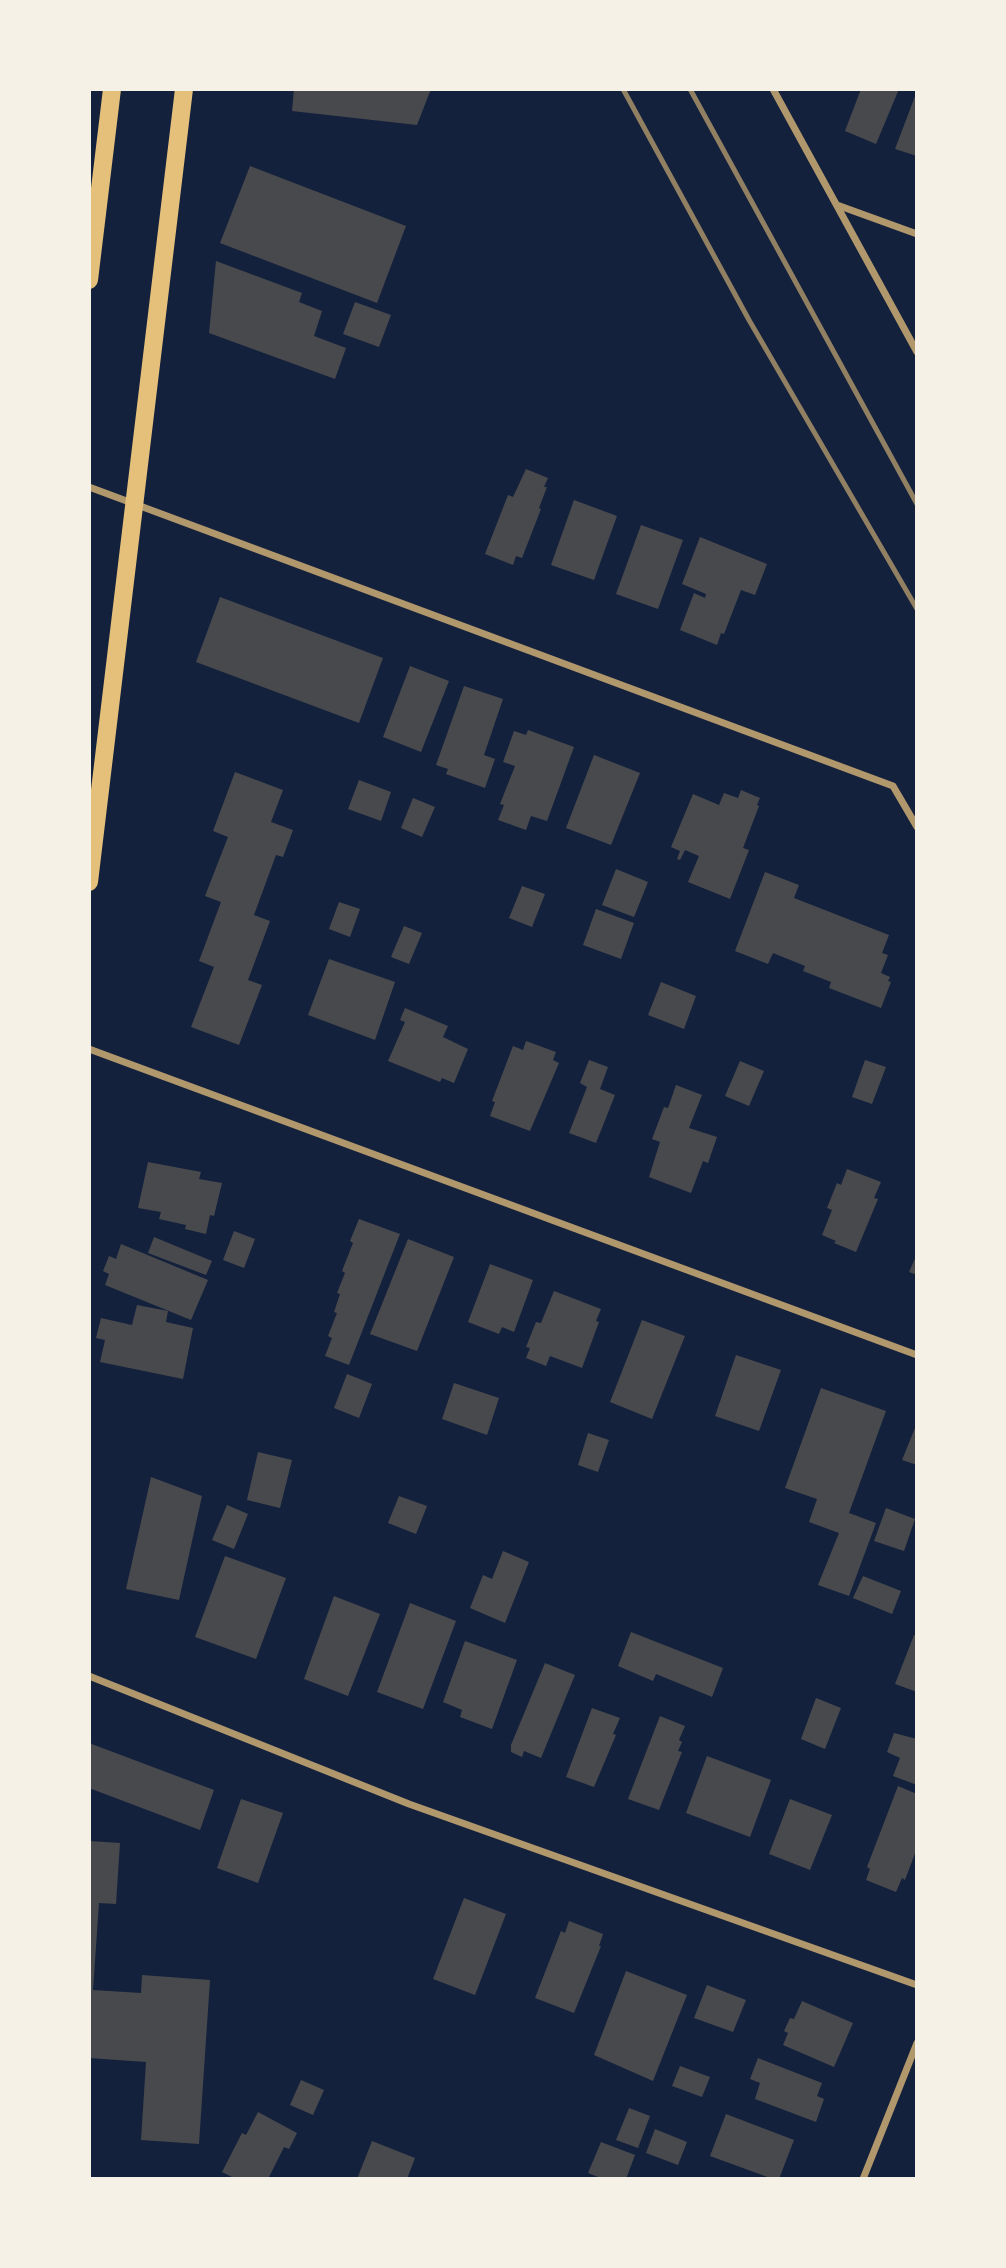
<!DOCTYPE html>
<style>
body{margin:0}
#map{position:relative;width:1006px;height:2268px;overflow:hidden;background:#14213d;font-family:"Noto Serif",serif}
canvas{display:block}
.frame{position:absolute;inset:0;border:91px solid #f6f1e7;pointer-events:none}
</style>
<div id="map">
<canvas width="1006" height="2268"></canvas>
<div class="frame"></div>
</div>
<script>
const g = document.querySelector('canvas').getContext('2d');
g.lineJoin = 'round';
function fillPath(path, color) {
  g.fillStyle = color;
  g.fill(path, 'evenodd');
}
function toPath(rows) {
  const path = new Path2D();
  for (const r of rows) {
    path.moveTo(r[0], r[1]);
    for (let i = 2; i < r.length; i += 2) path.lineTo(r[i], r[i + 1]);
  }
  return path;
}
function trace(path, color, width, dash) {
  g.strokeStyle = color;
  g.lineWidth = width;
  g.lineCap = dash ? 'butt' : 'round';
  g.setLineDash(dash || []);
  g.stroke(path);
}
fillPath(toPath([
 [294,89,431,89,417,125,292,111],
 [861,89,899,89,876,144,845,131],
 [917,91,917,156,895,149],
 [250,166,406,226,377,303,220,243],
 [216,261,302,293,299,302,322,311,314,336,346,348,335,379,209,333],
 [355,302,391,315,379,347,343,334],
 [526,469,548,478,544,487,547,487,539,508,541,509,522,558,516,556,513,565,485,554,508,495,513,497],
 [574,500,617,516,594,580,551,565],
 [641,525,683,540,658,609,616,594],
 [700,537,767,564,755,595,741,590,724,634,721,633,717,645,680,630,694,593,705,598,706,594,682,584],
 [220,597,383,658,359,723,196,662],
 [410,666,449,681,421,752,383,737],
 [464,686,503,699,484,755,495,759,485,788,446,774,448,769,436,765],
 [528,730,574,747,547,821,531,816,526,830,498,820,504,805,500,804,515,766,503,762,514,731,526,735],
 [594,755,640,773,611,845,566,828],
 [235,772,283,790,271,822,293,830,283,857,276,855,254,915,270,921,248,980,262,985,239,1045,191,1027,214,967,199,961,221,902,205,896,228,837,213,831],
 [359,780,391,792,381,821,348,809],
 [741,790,760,798,757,805,759,806,743,848,749,850,730,899,688,882,699,856,685,850,680,860,677,859,680,851,671,847,693,794,719,805,724,793,738,798],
 [413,798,435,807,422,837,401,828],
 [616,869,648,882,634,917,602,905],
 [765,872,799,885,794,898,889,935,882,953,888,955,881,973,890,977,888,981,891,982,881,1008,829,988,831,982,803,971,805,966,773,953,768,964,735,951],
 [522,886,545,894,532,927,509,918],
 [339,902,360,909,350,937,329,929],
 [596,909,634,923,621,959,583,945],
 [404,926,422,933,409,964,391,957],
 [329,959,395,982,375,1040,308,1015],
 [661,982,696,996,684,1029,648,1015],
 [405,1008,448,1026,443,1037,468,1049,454,1083,442,1078,440,1082,388,1061,405,1022,400,1020],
 [526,1041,556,1052,553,1060,559,1063,530,1131,490,1116,495,1102,492,1101,513,1046,523,1050],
 [589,1060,608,1067,600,1089,615,1095,596,1143,569,1133,587,1087,580,1083],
 [865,1060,886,1067,872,1104,852,1097],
 [740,1061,764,1071,749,1106,725,1096],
 [676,1085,702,1095,689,1128,717,1137,708,1163,703,1161,691,1193,649,1177,660,1142,652,1139,664,1107,668,1108],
 [148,1162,201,1172,199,1179,222,1183,214,1216,210,1215,206,1234,185,1229,186,1225,159,1219,161,1212,138,1208],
 [847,1169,881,1182,874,1198,878,1199,856,1252,834,1243,836,1241,822,1235,832,1210,827,1208,837,1183,841,1185],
 [359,1219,400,1234,349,1365,325,1356,332,1338,328,1336,337,1313,334,1312,340,1294,337,1293,345,1273,342,1271,353,1243,350,1241],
 [234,1231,255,1239,244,1268,223,1260],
 [154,1237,212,1261,206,1275,148,1253],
 [408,1239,454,1257,417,1351,370,1334],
 [121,1244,208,1280,191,1320,105,1285,109,1274,103,1271,109,1256,116,1259],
 [917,1254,917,1275,909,1272],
 [490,1264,533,1280,514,1332,502,1327,499,1334,468,1322],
 [554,1291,601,1309,596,1321,599,1322,582,1368,550,1356,546,1366,526,1358,530,1348,526,1347,536,1322,541,1323],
 [137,1305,168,1311,166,1322,193,1328,183,1379,100,1362,105,1340,96,1338,101,1318,132,1325],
 [642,1320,685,1336,652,1419,610,1402],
 [736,1355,781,1370,759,1431,715,1416],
 [347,1374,372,1384,359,1418,334,1408],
 [454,1383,499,1398,487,1435,442,1419],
 [821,1388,886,1411,849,1513,876,1523,849,1596,818,1585,839,1533,809,1522,817,1499,785,1488],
 [917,1423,917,1465,902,1460],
 [588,1433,609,1440,598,1472,578,1465],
 [258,1452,292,1460,280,1508,247,1500],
 [151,1477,202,1496,179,1600,126,1589],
 [399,1496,427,1506,416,1534,388,1523],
 [227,1505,248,1514,234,1549,212,1540],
 [886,1508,915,1519,904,1551,874,1541],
 [503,1551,529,1562,505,1623,470,1608,483,1575,492,1579],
 [225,1556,286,1578,256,1659,195,1637],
 [863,1576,901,1591,892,1614,853,1598],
 [334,1596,380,1614,348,1696,304,1679],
 [410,1603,456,1621,423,1709,377,1692],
 [631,1632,723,1668,712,1697,656,1674,653,1681,618,1666],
 [914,1635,917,1636,917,1692,895,1684],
 [465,1641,517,1660,492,1729,460,1717,462,1710,443,1702],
 [545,1663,575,1675,541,1758,524,1751,522,1757,511,1752,511,1745],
 [816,1698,841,1708,825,1749,801,1739],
 [592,1708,620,1718,613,1734,616,1735,594,1787,566,1777],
 [660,1716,685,1726,679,1740,682,1742,678,1751,682,1752,659,1810,628,1799],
 [894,1733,917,1739,917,1785,893,1776,900,1758,887,1752],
 [89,1743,214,1790,200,1830,89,1788],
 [707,1756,771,1780,750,1837,686,1813],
 [898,1786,917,1794,917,1848,905,1880,902,1878,896,1892,866,1880,870,1869,867,1867],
 [241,1799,283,1813,258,1883,217,1868],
 [790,1799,832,1815,810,1870,769,1854],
 [89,1841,120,1843,116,1904,99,1903,93,1990,141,1993,142,1975,210,1980,199,2144,141,2140,146,2062,89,2058],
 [464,1898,506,1914,475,1995,433,1979],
 [569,1921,603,1934,599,1946,601,1946,574,2013,535,1998,561,1931,565,1933],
 [626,1971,687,1995,653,2081,594,2055],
 [707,1985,746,2000,733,2032,694,2018],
 [802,2001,853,2023,834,2067,783,2045,788,2033,784,2031,790,2018,794,2019],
 [758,2058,822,2083,817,2096,824,2099,816,2122,755,2099,760,2083,750,2079],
 [680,2066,710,2077,702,2097,672,2086],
 [301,2080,324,2090,313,2115,290,2105],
 [629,2108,650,2116,638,2148,616,2140],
 [258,2112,297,2133,289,2149,284,2147,268,2179,236,2179,222,2172,242,2133,246,2135],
 [726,2114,794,2140,779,2179,773,2179,710,2156],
 [655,2129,687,2142,678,2165,646,2153],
 [372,2141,415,2158,407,2179,357,2179],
 [601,2142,635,2155,626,2179,603,2179,588,2173]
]), '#48494c');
trace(toPath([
 [773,89,917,352],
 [837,205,917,234],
 [89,487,893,786,917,827],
 [89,1049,917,1355],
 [89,1676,409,1804,917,1985],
 [863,2179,917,2043]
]), '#b1986c', 7);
trace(toPath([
 [89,280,112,89],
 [89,882,184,89]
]), '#e5c07b', 18);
trace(toPath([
 [623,89,749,320,917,609],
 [690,89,917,504]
]), '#918062', 5);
</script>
